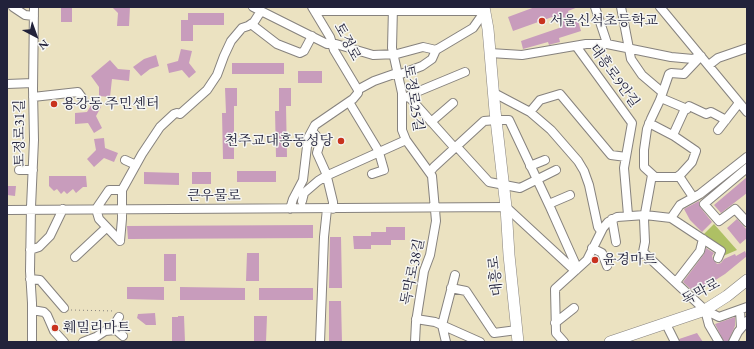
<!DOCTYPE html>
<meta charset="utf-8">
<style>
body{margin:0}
#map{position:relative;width:754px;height:349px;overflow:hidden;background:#ebe2c1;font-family:"EB Garamond",serif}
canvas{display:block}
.frame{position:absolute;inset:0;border:8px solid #22223b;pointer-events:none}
.north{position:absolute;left:16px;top:16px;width:40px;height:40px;-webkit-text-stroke:3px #f6f6f2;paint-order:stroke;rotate:139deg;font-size:11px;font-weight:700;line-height:16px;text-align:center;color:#22223b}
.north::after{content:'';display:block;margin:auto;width:14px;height:18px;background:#22223b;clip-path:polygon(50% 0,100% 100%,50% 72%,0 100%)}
</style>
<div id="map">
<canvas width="754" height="349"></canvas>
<div class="frame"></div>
<div class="north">N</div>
</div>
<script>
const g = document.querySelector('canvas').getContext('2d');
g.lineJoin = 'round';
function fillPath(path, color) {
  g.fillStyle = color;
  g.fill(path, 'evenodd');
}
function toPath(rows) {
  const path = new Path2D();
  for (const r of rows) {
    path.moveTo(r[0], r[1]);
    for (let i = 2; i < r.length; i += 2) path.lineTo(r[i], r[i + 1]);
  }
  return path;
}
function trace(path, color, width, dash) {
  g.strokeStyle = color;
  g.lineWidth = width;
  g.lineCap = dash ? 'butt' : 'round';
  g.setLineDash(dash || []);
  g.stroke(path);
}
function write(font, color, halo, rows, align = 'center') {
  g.font = font + ' "EB Garamond","Noto Serif KR",serif';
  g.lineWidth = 3;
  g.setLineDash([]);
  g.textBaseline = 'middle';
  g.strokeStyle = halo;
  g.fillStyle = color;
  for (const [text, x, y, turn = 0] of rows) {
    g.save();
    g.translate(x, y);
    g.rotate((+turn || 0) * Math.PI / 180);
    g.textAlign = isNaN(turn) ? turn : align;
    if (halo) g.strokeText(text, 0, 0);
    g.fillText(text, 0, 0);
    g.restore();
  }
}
fillPath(toPath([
 [714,224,737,250,723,256,703,235]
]), '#aec064');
fillPath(toPath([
 [61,7,72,7,72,22,61,22],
 [112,7,130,7,129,26,117,26,118,13],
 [535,7,578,7,568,11,572,23,578,21,581,31,559,38,560,42,552,44,549,45,548,42,523,49,521,41,562,27,555,16,513,31,508,17],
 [188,13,224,13,224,25,193,25,193,41,181,41,181,20,188,20],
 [181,49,192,51,189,63,196,72,189,78,182,70,169,73,167,64,178,61],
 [156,55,159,66,150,69,141,76,133,67,144,59],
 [110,60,118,69,130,70,129,81,112,79,110,97,99,96,99,87,91,76],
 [232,63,284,63,284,74,232,74],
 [298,71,322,71,322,83,298,83],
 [225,88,237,88,237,106,234,106,234,159,223,159,222,113,226,113],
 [279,88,291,88,291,106,286,106,287,157,276,157,275,111,279,111],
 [93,102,101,107,96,116,102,128,94,133,88,123,75,124,75,113,87,112],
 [104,138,105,148,118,153,114,162,104,158,94,167,87,159,96,150,94,139],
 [237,171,276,171,276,182,237,182],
 [144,172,179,173,179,185,144,184],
 [192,172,211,172,211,184,192,184],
 [49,176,86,176,87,187,83,187,76,193,73,189,67,194,64,191,61,194,57,189,54,191,49,186],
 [747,177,747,193,721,213,714,205],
 [7,186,16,186,15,196,7,195],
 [699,201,700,207,712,222,702,232,690,220,684,209],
 [737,219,747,230,747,238,740,244,727,228],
 [313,225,313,238,128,239,127,226],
 [386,227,405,227,405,240,391,240,391,245,371,245,371,249,354,249,353,236,371,236,371,232,386,232],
 [330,237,341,237,342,288,329,288],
 [706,248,714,253,712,256,713,259,717,264,721,263,724,259,735,254,736,256,745,251,747,256,725,274,695,293,683,282,704,254],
 [247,253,259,253,259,281,246,281],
 [164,254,176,254,176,281,164,281],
 [127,287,164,287,164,300,127,299],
 [180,287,245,288,245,300,180,300],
 [259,288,313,288,313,300,259,300],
 [329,301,341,301,342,342,329,342],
 [155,313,156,325,146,325,137,318,138,314],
 [178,316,184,316,185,342,172,342,172,317,178,317],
 [254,316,267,316,266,342,254,342],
 [735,317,735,326,728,342,724,342,715,324],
 [697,333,703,342,680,342,679,339]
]), '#c89cbc');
const minor = toPath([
 [13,7,25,15,34,16],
 [253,7,327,44,336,44,373,55,397,54,423,47,436,50],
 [312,7,330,37,334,50,358,90],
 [393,7,392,48,402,93,402,130,406,140,432,176,436,221,430,255,424,271,416,322,415,342],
 [595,7,606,40,607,44],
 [621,7,631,59,642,75,662,92],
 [660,7,747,112],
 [315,12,319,11,485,11],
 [251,24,277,44,300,53,304,51,312,36],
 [576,46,632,123,624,168,628,215],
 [490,53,522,55,586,44,607,44,671,57,693,59,700,56],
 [709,65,718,58,747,48],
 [7,84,33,83],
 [494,93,530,112,551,130,578,161,584,171,589,185,598,227,601,231],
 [402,96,410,98,453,146,458,148,489,182,520,188,556,170],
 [33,97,78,92,83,99],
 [408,97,412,94,465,72],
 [661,98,687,109],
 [349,102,378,150,380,156,384,170,372,174],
 [530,112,540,100,560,94,611,155,626,157],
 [431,122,453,103],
 [649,123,674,136,696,151,692,162,681,174,677,177,655,177,644,167,644,150,647,129,651,119,660,100,669,74,671,73,684,74,701,56],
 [718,130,739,103],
 [312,131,320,140,320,143,317,153,326,173,333,202,333,209],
 [673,135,684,111,689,106,706,114,711,112,726,120],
 [125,160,136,165],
 [530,166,545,160],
 [747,168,704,204,719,221,735,209,747,222],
 [19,170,33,170],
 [430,172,434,167,484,121,496,120,509,120,550,207,575,263,576,270],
 [652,175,644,219,645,242,643,252,705,310,719,317,747,307],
 [679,176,693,197],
 [302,201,304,193,318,181,326,176,406,140],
 [549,204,570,195],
 [290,209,293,199,303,180,308,138,315,125,353,99,358,93,358,90,361,88,374,81,394,74,401,74,422,66,432,59,436,50,473,28,485,11],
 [7,210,506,207,571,267,576,270],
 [671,218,680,205,700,194,747,157],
 [612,219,616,242],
 [120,241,122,219,122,190,142,154,160,127,174,114,177,113,180,114,207,90,217,75,224,56,231,41,242,28,248,26,254,22,261,11],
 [120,241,99,219,96,209,109,190,122,190],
 [592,248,602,253,607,266],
 [30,250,39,247,50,236,63,209],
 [75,257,106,228],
 [30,279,40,280,64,308],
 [676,282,700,251,703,239],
 [451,288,466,291,494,333,517,330],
 [32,310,44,312,47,315,54,331,64,342],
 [705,310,709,325,719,342],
 [740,310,741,328],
 [416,319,435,322,480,342],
 [555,323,574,308],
 [666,324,675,342],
 [113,330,113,327,119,317],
 [32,342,32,303,30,271,31,207,34,140,33,90,34,7],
 [83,342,96,337,105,331,116,330,123,336],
 [320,342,324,237,327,209],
 [446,342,442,325,455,275],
 [564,342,556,333,555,289,587,260,603,228,608,222,617,217,645,215,671,218,721,251,718,258],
 [733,342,738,332,747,321]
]);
const major = toPath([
 [484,7,488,29,495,111,506,207,509,255,518,342],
 [610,342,705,310,727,296,747,280]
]);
trace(minor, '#86827e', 10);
trace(major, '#86827e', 12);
trace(toPath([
 [71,310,115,311]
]), '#86827e', 1, [1, 3]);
trace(minor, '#fff', 8);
trace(major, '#fff', 11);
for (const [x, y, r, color] of [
 [542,21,4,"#c8321e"],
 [54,104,4,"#c8321e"],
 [341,141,4,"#c8321e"],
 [595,260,4,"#c8321e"],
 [55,328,4,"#c8321e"]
]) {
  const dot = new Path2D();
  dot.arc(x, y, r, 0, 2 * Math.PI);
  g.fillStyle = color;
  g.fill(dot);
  trace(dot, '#f6f6f2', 1.5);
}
write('14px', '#22223b', '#f6f6f2', [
 ["서울신석초등학교",550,21],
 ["용강동 주민센터",62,104],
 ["천주교대흥동성당",333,141,"right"],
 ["윤경마트",603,260],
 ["훼밀리마트",63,328]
], 'left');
write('14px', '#22223b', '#f6f6f2', [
 ["토정로",347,42,62],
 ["대흥로9안길",614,76,54],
 ["토정로25길",413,98,81],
 ["토정로31길",20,133,-90],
 ["큰우물로",214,196],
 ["독막로38길",413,272,-78],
 ["대흥로",496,276,-96],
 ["독막로",701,292,-28]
]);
</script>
